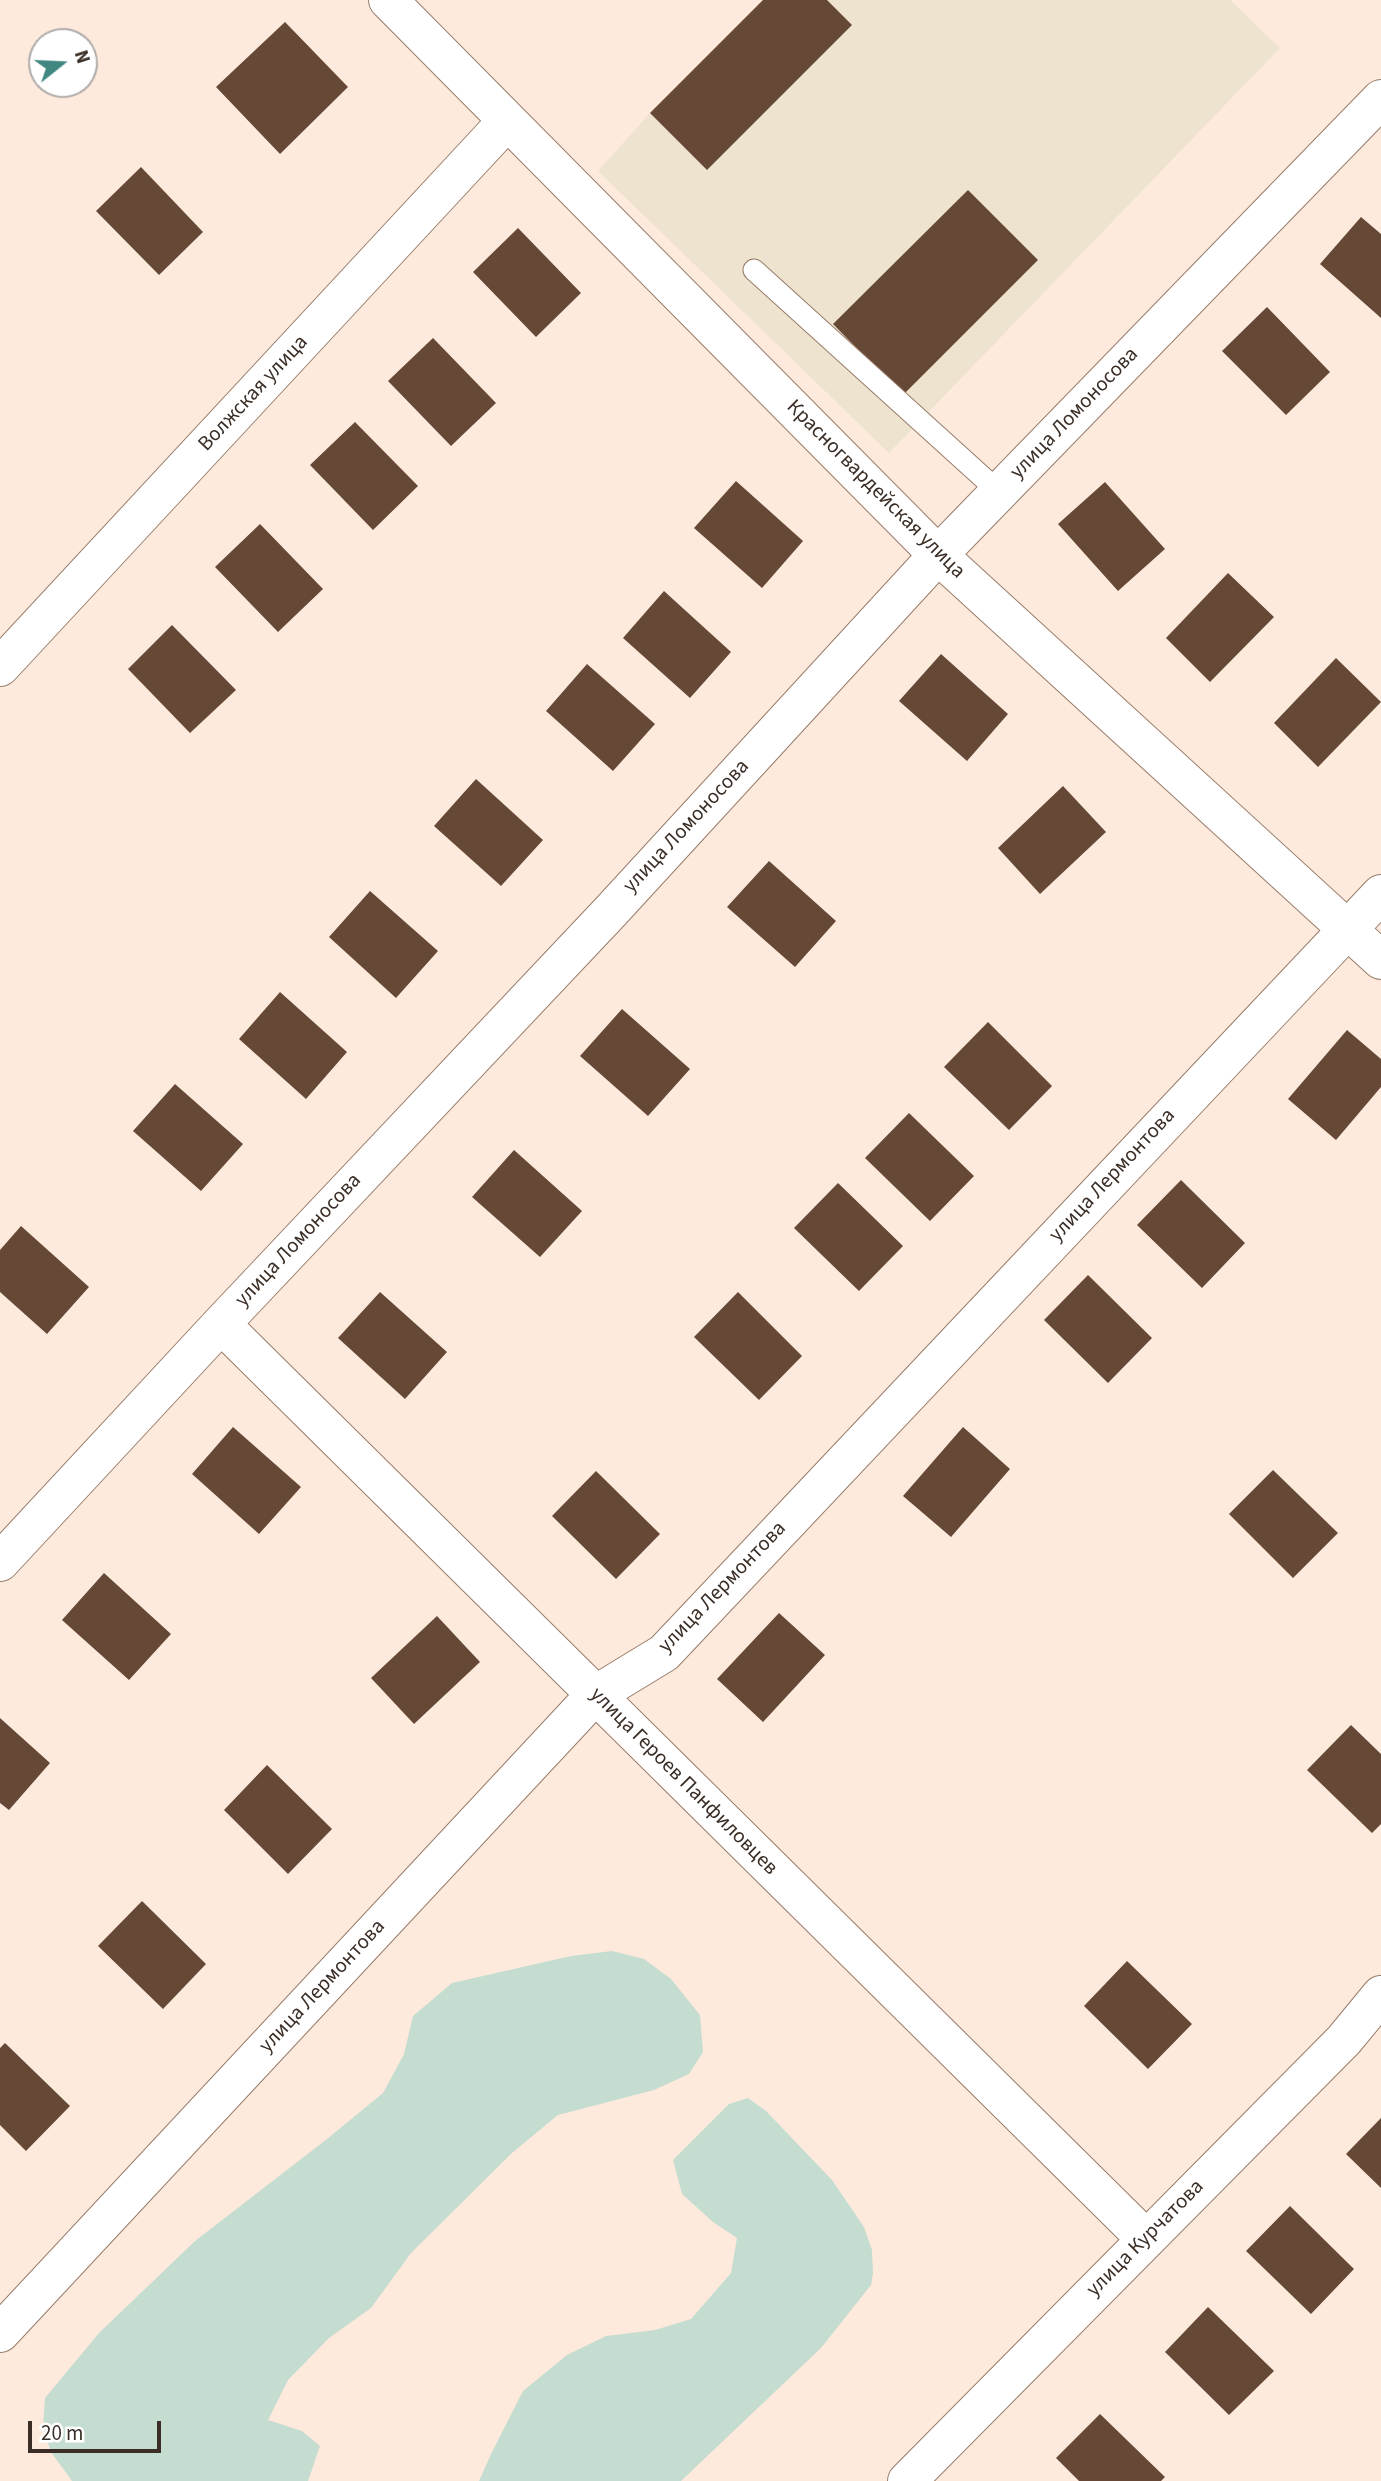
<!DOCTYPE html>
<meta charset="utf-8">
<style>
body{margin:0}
#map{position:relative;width:1381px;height:2481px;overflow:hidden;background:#fdeadd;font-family:"Source Sans 3",sans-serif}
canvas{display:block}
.north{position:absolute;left:28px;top:28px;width:70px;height:70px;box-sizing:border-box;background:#fff;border:2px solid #b0aba8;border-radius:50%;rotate:72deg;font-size:19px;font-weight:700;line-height:28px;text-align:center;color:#3a2e26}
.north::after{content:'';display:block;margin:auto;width:24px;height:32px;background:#408781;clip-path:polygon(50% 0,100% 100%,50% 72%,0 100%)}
.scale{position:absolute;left:28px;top:2421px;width:133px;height:32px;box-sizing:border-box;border:4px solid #3a2e26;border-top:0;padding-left:9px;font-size:21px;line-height:24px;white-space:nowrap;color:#3a2e26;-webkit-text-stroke:5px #fff;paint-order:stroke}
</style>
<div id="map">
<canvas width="1381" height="2481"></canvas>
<div class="north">N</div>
<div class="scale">20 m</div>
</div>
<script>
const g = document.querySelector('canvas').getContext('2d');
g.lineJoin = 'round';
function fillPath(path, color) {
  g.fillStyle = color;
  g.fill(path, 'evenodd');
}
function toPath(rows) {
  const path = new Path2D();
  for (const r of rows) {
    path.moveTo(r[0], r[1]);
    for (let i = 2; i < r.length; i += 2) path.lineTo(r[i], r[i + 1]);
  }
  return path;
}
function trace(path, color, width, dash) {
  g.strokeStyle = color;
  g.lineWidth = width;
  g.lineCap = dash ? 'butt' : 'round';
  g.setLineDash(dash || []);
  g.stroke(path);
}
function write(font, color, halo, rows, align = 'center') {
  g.font = font + ' "Source Sans 3",sans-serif';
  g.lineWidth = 7;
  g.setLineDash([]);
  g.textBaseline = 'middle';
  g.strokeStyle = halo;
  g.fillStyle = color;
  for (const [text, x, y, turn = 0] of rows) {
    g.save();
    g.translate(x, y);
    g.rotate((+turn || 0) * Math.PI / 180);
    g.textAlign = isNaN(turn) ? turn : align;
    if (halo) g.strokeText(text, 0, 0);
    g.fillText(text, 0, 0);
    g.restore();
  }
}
fillPath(toPath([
 [763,0,1230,0,1280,48,889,453,598,171,650,113]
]), '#ede3ce');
fillPath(toPath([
 [612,1951,644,1959,671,1979,700,2015,703,2052,689,2074,654,2090,558,2115,512,2153,411,2253,371,2308,329,2338,288,2380,268,2420,302,2431,320,2446,308,2481,72,2481,51,2452,43,2428,45,2398,99,2333,195,2241,327,2139,383,2093,404,2054,413,2016,452,1983,571,1956],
 [748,2098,766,2111,832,2180,864,2227,872,2250,873,2273,871,2285,821,2348,681,2481,479,2481,492,2452,523,2391,567,2355,606,2336,655,2330,691,2319,731,2273,737,2238,713,2222,682,2194,673,2160,729,2104]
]), '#c5dcd0');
fillPath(toPath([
 [763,0,827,0,852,25,707,170,650,113],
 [285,22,348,87,280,154,216,87],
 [141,167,203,232,159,275,96,211],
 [968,190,1038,260,903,395,833,324],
 [1361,217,1381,234,1381,318,1320,264],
 [518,228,581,293,536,337,473,272],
 [1267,307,1330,372,1286,415,1222,351],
 [433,338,496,403,451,446,388,381],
 [355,422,418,486,373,530,310,465],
 [736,481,803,541,762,588,694,528],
 [1105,482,1165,549,1118,591,1058,524],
 [260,524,323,589,278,632,215,567],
 [1228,573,1274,617,1210,682,1166,638],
 [664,591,731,652,690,698,623,638],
 [172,625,236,690,190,733,128,669],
 [941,654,1008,714,967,761,899,701],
 [1336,658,1381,702,1318,767,1274,723],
 [587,664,655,724,613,771,546,711],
 [476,779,543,840,501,886,434,826],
 [1063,786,1106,832,1040,894,998,848],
 [769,861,836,921,795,967,727,907],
 [370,891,438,951,396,998,329,937],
 [280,992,347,1052,306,1099,239,1039],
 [622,1009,690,1069,648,1116,580,1056],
 [988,1022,1052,1086,1009,1130,944,1067],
 [1347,1030,1381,1059,1381,1087,1336,1140,1288,1099],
 [175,1084,243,1144,201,1191,133,1131],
 [909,1113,974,1176,930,1221,865,1158],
 [514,1150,582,1211,540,1257,472,1197],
 [1181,1180,1245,1243,1202,1288,1137,1225],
 [838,1183,903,1246,859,1291,794,1228],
 [21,1226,89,1287,47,1334,0,1292,0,1250],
 [1088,1275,1152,1338,1108,1383,1044,1320],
 [380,1292,447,1352,405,1399,338,1338],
 [738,1292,802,1356,759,1400,694,1337],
 [233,1427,301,1487,259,1534,192,1474],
 [963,1427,1010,1469,951,1537,903,1496],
 [1273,1470,1338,1533,1293,1578,1229,1514],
 [596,1471,660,1534,616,1579,552,1516],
 [104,1573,171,1634,129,1680,62,1620],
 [779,1613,825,1655,763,1722,717,1679],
 [437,1616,480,1662,414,1724,371,1678],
 [0,1718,50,1763,9,1810,0,1803],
 [1351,1725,1381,1754,1381,1824,1372,1833,1307,1770],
 [267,1765,332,1829,288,1874,224,1810],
 [142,1901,206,1964,163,2009,98,1946],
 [1127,1961,1192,2024,1148,2069,1084,2006],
 [5,2043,70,2106,26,2151,0,2125,0,2048],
 [1381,2118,1381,2188,1346,2154],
 [1290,2206,1354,2269,1311,2314,1246,2251],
 [1208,2307,1274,2371,1229,2415,1165,2352],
 [1100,2414,1165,2477,1161,2481,1079,2481,1056,2458]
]), '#654836');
const service = toPath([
 [754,270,999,492]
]);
const minor = toPath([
 [388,0,938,555,1381,960],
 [0,667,507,121],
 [221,1324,1146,2239],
 [0,1562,221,1324,611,911,938,555,1381,99],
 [0,2333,595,1695,664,1653,1381,894],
 [907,2481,1344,2040,1381,1995]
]);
trace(service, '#997c69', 23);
trace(minor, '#997c69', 40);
trace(service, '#fff', 21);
trace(minor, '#fff', 38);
write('21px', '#3a2e26', '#fff', [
 ["Волжская улица",254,394,-47],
 ["улица Ломоносова",1075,414,-46],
 ["Красногвардейская улица",875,490,45],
 ["улица Ломоносова",687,827,-47],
 ["улица Лермонтова",1113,1176,-47],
 ["улица Ломоносова",299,1241,-47],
 ["улица Лермонтова",723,1588,-46],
 ["улица Героев Панфиловцев",683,1782,45],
 ["улица Лермонтова",323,1987,-47],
 ["улица Курчатова",1146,2239,-45]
]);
</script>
